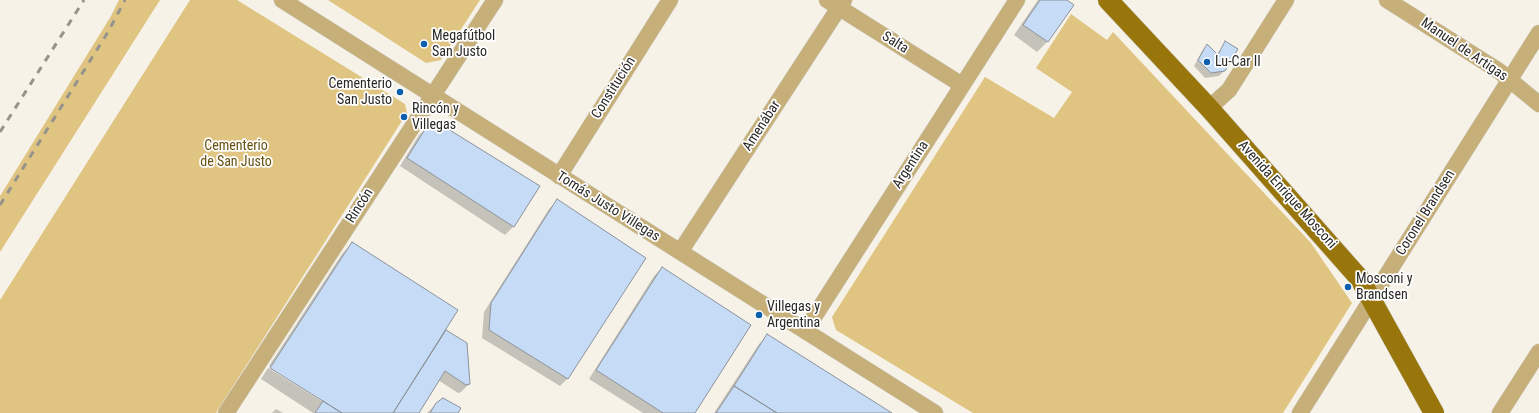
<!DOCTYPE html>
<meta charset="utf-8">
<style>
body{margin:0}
canvas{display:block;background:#f6f2e8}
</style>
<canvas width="1539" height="413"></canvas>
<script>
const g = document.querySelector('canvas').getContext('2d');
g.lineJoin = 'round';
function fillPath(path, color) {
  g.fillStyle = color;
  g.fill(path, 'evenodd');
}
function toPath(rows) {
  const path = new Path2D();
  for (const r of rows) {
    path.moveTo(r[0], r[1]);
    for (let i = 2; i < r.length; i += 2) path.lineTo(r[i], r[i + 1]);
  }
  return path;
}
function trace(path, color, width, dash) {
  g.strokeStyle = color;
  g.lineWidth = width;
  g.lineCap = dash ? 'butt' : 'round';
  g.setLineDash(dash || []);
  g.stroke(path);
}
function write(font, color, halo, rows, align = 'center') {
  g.font = font + ' "Roboto Condensed",sans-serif';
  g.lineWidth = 3.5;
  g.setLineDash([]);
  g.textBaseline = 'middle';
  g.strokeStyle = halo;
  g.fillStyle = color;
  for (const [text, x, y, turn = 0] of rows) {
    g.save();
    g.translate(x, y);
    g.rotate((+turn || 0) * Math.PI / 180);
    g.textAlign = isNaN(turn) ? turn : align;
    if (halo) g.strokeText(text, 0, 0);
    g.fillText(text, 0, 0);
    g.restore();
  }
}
fillPath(toPath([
 [119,0,160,0,0,252,0,196,111,16],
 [190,0,237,0,405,104,407,113,216,413,0,413,0,300],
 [328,0,480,0,441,60,426,63],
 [1071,14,1107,40,1113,32,1311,243,1352,303,1283,413,973,413,836,330,832,317,985,77,1054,118,1072,92,1036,68]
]), '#e0c482');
fillPath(toPath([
 [1038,0,1065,0,1073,5,1047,42,1037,52,1014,35],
 [1226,43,1225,70,1219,76,1205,78,1194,66,1202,51,1207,46,1216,55],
 [428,127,539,187,513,227,505,235,400,166,419,135],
 [557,201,568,378,560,386,482,338,484,312,549,209],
 [352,243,441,335,446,331,469,384,461,392,458,393,438,380,418,413,313,413,261,379,268,368,323,402,325,401,269,366,342,254],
 [662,268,694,413,643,413,589,379,654,276],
 [767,336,890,413,714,413,759,344],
 [437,403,457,413,427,413],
 [276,409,283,413,272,413]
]), '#0003');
const building = toPath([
 [1040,0,1067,0,1074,5,1048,42,1023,25,1040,0],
 [1225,41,1238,49,1225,71,1211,73,1198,60,1207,44,1218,55,1225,41],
 [440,124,540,186,514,227,407,158,427,126,440,124],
 [557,199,646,258,568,379,489,330,491,303,557,199],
 [352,242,458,310,393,413,342,413,270,368,352,242],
 [662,267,751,325,695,413,663,413,596,370,662,267],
 [446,330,467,343,470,384,466,385,445,371,419,413,393,413,446,330],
 [767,334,892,413,777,413,734,386,767,334],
 [734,386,777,413,716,413,734,386],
 [443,398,461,408,458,413,430,413,436,403,443,398],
 [323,401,342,413,315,413,323,401]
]);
fillPath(building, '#c5dbf6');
trace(building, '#8c939a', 1);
const minor = toPath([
 [282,0,935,413],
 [827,0,962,85],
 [1387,0,1499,71,1539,104],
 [1209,108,1229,90,1286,0],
 [559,176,670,0],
 [680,252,844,0],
 [805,331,1017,0],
 [226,413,495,0],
 [1300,413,1539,33],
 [1500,413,1539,352]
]);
const major = toPath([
 [1108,0,1209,108,1360,279,1434,413]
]);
trace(minor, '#d1cec5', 17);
trace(major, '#d1cec5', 21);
trace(minor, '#c6af78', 16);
trace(major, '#98760b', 20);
trace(toPath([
 [0,132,84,0],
 [0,205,108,32,125,0]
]), '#96938d', 3, [7, 7]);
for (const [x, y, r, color] of [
 [424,44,4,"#0b5fad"],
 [1207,62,4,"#0b5fad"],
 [400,92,4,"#0b5fad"],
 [404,117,4,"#0b5fad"],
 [1348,287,4,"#0b5fad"],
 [759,315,4,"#0b5fad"]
]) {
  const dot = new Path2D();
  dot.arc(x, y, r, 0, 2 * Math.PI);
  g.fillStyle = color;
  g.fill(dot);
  trace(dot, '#fff', 1.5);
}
write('14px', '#2a2825', '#fff', [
 ["Megafútbol",432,36],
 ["San Justo",432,52],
 ["Lu-Car II",1215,62],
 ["Cementerio",392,84,"right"],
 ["San Justo",392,100,"right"],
 ["Rincón y",412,109],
 ["Villegas",412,125],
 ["Mosconi y",1356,279],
 ["Brandsen",1356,295],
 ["Villegas y",767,307],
 ["Argentina",767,323]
], 'left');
write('14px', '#2a2825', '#fff', [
 ["Salta",895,43,32],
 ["Manuel de Artigas",1464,50,34],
 ["Constitución",614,88,-58],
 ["Amenábar",762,126,-57],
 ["Argentina",911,165,-57],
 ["Avenida Enrique Mosconi",1287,195,48],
 ["Rincón",360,206,-57],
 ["Tomás Justo Villegas",608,207,32],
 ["Coronel Brandsen",1426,213,-58]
]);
write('14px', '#68510f', '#fff', [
 ["Cementerio",236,146],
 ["de San Justo",236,162]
]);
</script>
